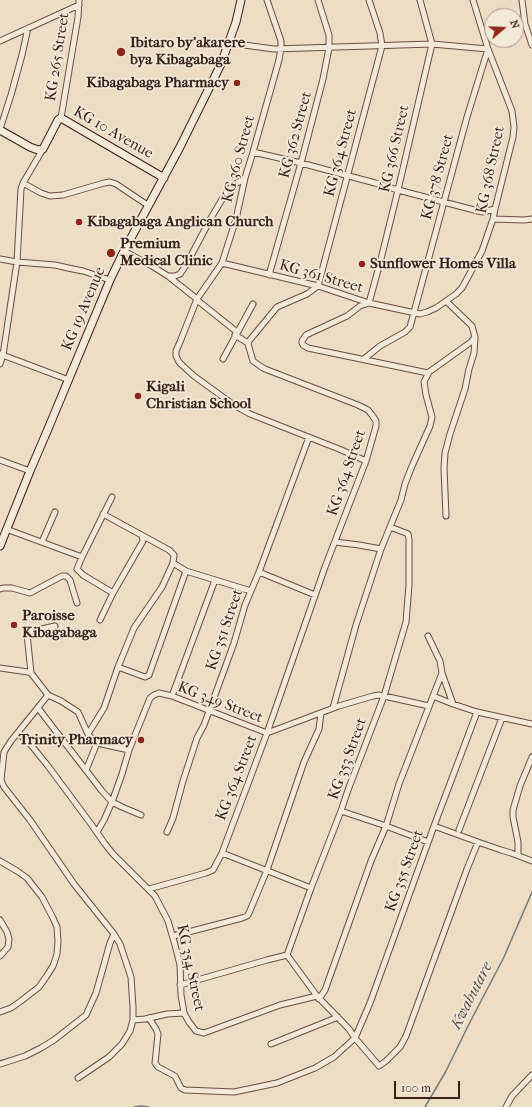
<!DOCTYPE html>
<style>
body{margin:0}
#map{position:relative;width:532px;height:1107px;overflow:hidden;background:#edddc2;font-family:"IM FELL French Canon",serif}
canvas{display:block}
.north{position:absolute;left:484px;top:8px;width:40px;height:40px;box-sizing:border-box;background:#f3e9d7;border:1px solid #a9998a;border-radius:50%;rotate:71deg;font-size:11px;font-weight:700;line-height:16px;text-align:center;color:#3a2017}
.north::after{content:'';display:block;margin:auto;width:14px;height:18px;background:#8f2418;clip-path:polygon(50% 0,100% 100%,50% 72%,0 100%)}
.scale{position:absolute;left:394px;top:1081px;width:66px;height:18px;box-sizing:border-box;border:2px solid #3a2017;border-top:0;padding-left:5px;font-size:12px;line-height:14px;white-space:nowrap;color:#3a2017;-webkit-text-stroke:3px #f3e9d7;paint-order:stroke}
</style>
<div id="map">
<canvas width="532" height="1107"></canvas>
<div class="north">N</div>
<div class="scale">100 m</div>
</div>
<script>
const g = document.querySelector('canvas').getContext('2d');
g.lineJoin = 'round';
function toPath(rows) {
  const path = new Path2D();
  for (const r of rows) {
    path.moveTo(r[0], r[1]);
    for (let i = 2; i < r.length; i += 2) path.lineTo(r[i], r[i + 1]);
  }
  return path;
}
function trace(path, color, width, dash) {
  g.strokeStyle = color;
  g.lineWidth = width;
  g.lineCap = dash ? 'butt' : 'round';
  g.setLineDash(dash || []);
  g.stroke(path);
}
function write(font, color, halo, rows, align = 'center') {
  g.font = font + ' "IM FELL French Canon",serif';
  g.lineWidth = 3.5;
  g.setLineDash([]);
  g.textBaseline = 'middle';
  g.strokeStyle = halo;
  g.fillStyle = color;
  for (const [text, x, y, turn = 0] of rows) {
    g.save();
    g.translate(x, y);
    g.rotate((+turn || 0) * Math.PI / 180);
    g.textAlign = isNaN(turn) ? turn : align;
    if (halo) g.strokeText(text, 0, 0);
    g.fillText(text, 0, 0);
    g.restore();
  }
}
trace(toPath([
 [134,1107,141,1106,149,1107],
 [425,1107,446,1071,468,1026,504,957,532,892]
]), '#747d78', 1.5);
const street = toPath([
 [267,0,281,41,281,48,279,60,253,152,245,178,236,219,222,263,197,299,180,342,176,351,176,356,179,362,183,366,194,376,234,405,250,414,339,449,366,461],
 [420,0,432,44,398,190,381,259,369,303,360,306,347,316,306,335,302,341,302,343,303,345,308,348,428,373],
 [522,0,525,24,532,45],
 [0,41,79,5],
 [229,43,274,49,432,44,488,49,467,117,410,327,405,332,380,346,364,359],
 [61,118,78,17,79,0],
 [0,129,11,95,22,55,28,28],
 [253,152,301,163,375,183,398,190,478,211,483,212,495,209],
 [23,183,41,193,50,196,63,195,104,183,110,182,116,184,149,206],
 [493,219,524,220,532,219],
 [124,251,152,266,168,276,197,299],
 [0,259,17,262,55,265,68,268,83,271,110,280],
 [222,263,318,286,369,303,420,314,427,312,436,308,456,294,462,288,482,251,493,219,495,209,513,137,514,127,512,111,488,49,473,0],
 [269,275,301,163,323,79,329,48,329,35,318,0],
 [168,276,175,276,180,274,186,265,211,218,227,191,232,186,245,178],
 [197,300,237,332],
 [235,335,248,343],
 [0,354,69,380],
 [223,359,253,304],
 [0,364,3,355,17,262,21,189,23,183,43,149],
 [0,460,30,471],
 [112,497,82,557,77,569,83,575,113,593],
 [446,516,444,468,445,453,450,434,465,389,469,369,474,353,475,338],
 [390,527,406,533,408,534,409,539,409,585,406,622,384,696,348,790,341,811,311,888,287,955,317,996,349,1029,355,1038,379,1066,386,1061,400,1047,406,1036,467,869,478,842,501,850,511,853,532,861],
 [6,529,82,557],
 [42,542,55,512],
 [335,542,359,545,381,549],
 [173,563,186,571,251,591],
 [259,572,315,595],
 [0,589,3,588,12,588,30,593,62,576,66,576,70,580,77,603],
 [100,620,113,593,143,541,142,536],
 [428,636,440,661,442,673,453,704],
 [118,667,145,677,149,675,186,571],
 [0,668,28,672,31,673,48,695,61,701,78,712,88,734,93,740,97,743,129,750,122,774,112,802,104,820,97,832],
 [31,673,27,634,28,632,55,626],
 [48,695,11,741,4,752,1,780,4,787,30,820,74,884,114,934,120,944,131,977,133,1007,133,1020,130,1031,122,1044,109,1057,78,1078],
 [172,696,215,580],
 [433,696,453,704,477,712,532,724],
 [38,708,102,791,112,802,122,807,141,815],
 [333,708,356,625,381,549,401,500,405,484,412,466,430,426,432,417,426,395,424,382,429,372,471,342,475,337,472,326,446,301],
 [18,733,31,745,48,766,91,824,105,844,113,854,155,896,168,921,175,945,180,965,181,995,184,1013,189,1022,196,1031,204,1033,280,1005,317,996],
 [88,734,104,708,118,667,134,628,162,587,173,563,174,555,169,550,103,514],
 [129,750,150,698,154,695,159,693,172,696,267,733,339,706,373,696,379,695,384,696,429,706],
 [86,770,97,743],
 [341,811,386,826,428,842],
 [434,826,478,842],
 [459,830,502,718],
 [167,832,173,818,183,781,197,738,204,725,234,643,245,605,259,572,309,437],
 [222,853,311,888],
 [518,855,518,842,513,817,513,810,520,786,532,757],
 [0,861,17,871,27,878,42,897,53,918,57,927,58,941,57,954,53,966,46,977,39,987,21,1001,11,1008,0,1012],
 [149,889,206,873,213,870,222,853,267,733,325,567,366,461,376,426,376,421,372,415,368,410,358,405,265,369,260,366,253,361,248,344,249,341,277,307,307,294,318,286,382,46,380,33,369,0],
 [0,920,7,932,9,939,8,947,0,956],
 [173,936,242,918,247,916,249,913,267,870,304,762,319,729,321,713],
 [180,985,267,960,287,955],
 [319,999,325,990,371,861,386,826,399,784,442,673],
 [149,1018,156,1029,158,1034,155,1063,158,1067,175,1076,181,1088,185,1090,234,1092,277,1083,315,1068,334,1057,355,1038,370,1003,434,826,477,712],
 [133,1020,145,1019,167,1014,184,1013],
 [271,1044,338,1017],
 [0,1064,25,1056,41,1048,54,1040,86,1015,96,993,110,943,114,934],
 [506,1107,512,1096,532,1075]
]);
const secondary = toPath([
 [0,130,30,147,38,150,43,149,58,120,61,118,164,178],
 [0,546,30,471,48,429,110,280,124,251,180,147,221,64,236,22,241,0]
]);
trace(street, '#674f42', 7);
trace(secondary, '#3a2017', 9);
trace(street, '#f3e9d7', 5);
trace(secondary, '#f3e9d7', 7);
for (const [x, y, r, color] of [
 [121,52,5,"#8f2418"],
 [237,83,4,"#8f2418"],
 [79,222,4,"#8f2418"],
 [111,253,5,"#8f2418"],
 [362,264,4,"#8f2418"],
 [138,396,4,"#8f2418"],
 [14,625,4,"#8f2418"],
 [141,740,4,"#8f2418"]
]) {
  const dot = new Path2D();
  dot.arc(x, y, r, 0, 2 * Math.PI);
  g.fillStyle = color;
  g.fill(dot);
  trace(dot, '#f3e9d7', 1.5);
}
write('bold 15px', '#3a2017', '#f3e9d7', [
 ["Ibitaro by'akarere",130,43],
 ["bya Kibagabaga",130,60],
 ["Kibagabaga Pharmacy",229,83,"right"],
 ["Kibagabaga Anglican Church",87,222],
 ["Premium",120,244],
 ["Medical Clinic",120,261],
 ["Sunflower Homes Villa",370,264],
 ["Kigali",146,387],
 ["Christian School",146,404],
 ["Paroisse",22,616],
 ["Kibagabaga",22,633],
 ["Trinity Pharmacy",133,740,"right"]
], 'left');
write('15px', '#3a2017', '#f3e9d7', [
 ["KG 265 Street",58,57,-81],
 ["KG 10 Avenue",113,133,30],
 ["KG 362 Street",296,135,-75],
 ["KG 366 Street",395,149,-77],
 ["KG 364 Street",341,153,-75],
 ["KG 360 Street",239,159,-75],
 ["KG 368 Street",491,170,-78],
 ["KG 378 Street",438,177,-75],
 ["KG 361 Street",321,277,16],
 ["KG 19 Avenue",84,309,-67],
 ["KG 364 Street",347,473,-71],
 ["KG 351 Street",225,630,-71],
 ["KG 349 Street",220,703,21],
 ["KG 353 Street",348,759,-70],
 ["KG 364 Street",237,778,-69],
 ["KG 355 Street",405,871,-70],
 ["KG 354 Street",190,968,78]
]);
write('italic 16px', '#574e47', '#f3e9d7', [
 ["Kwabutare",472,996,-63]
]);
</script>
